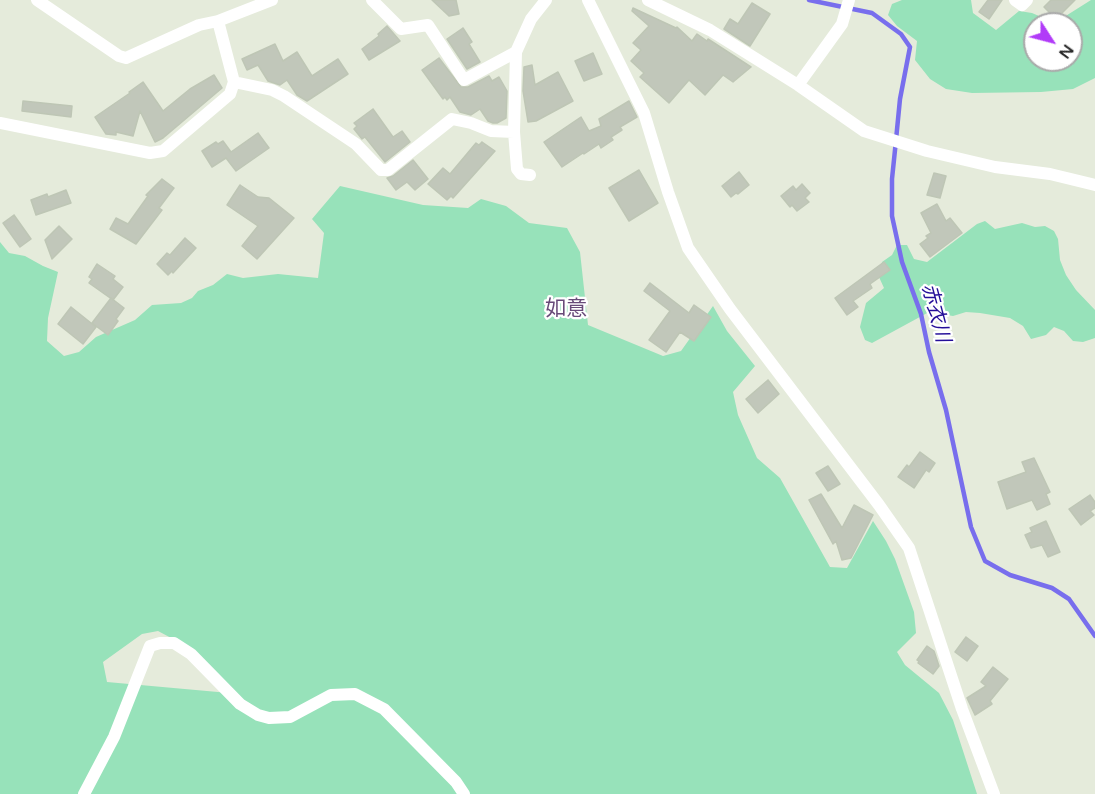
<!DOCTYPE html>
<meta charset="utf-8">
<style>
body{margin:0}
#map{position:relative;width:1095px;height:794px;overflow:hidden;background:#e5ebdb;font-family:"Varela Round",sans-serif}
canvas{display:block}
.north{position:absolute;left:1023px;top:12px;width:60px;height:60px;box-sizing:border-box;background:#fff;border:2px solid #a9a9a9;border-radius:50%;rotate:126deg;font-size:16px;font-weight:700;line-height:24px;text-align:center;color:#292929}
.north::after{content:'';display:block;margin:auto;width:21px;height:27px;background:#b13bf8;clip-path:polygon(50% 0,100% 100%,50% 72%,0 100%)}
</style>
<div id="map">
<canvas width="1095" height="794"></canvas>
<div class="north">N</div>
</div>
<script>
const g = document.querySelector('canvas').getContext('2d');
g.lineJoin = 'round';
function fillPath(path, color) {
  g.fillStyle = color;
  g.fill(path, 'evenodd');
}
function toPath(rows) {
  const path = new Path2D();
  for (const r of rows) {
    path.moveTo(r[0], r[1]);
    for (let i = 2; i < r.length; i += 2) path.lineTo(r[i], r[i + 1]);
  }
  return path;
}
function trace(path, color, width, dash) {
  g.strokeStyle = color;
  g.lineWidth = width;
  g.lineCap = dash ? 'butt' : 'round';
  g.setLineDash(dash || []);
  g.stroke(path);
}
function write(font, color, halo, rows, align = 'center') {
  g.font = font + ' "Varela Round","Noto Sans JP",sans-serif';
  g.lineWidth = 4.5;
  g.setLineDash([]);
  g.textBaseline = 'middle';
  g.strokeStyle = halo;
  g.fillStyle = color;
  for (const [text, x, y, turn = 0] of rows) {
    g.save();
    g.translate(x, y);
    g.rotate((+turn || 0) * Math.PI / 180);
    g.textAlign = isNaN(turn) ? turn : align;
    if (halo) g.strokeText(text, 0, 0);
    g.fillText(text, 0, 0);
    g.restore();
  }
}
fillPath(toPath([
 [902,0,971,0,973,13,996,30,1019,11,1032,13,1039,16,1047,24,1035,24,1035,60,1071,60,1071,24,1053,24,1091,0,1095,0,1095,78,1073,89,1041,92,972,93,946,89,930,79,915,60,917,41,897,26,888,15,892,4],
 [340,186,423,205,468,208,481,199,506,206,529,223,567,228,580,252,588,325,663,356,681,351,713,306,727,331,755,366,733,392,738,415,757,458,780,478,830,567,847,568,873,521,886,541,895,559,914,612,916,633,897,652,905,665,939,693,953,720,977,794,0,794,0,242,9,253,25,256,43,266,58,272,48,318,47,341,64,356,79,352,96,337,135,320,152,305,181,303,192,298,198,291,213,285,227,274,243,278,278,274,318,278,324,233,312,219],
 [158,631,190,648,229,693,107,682,103,662,142,634],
 [985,221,995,229,1022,223,1035,227,1045,226,1054,231,1058,239,1060,260,1066,275,1076,290,1095,310,1095,338,1083,342,1073,341,1064,331,1054,327,1046,335,1031,339,1023,326,1010,318,980,313,966,312,953,316,929,312,872,343,865,340,860,327,866,303,884,288,879,277,882,262,892,255,897,245,907,245,914,259,927,262,977,224]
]), '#97e2ba');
trace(toPath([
 [809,0,872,13,901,34,910,47,900,99,895,150,892,179,892,216,902,262,921,314,929,352,946,410,971,527,985,561,1010,575,1052,588,1069,599,1095,636]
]), '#786eed', 4.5);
const building = toPath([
 [432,0,456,0,459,14,449,16,432,0],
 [988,0,1002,0,989,19,979,12,988,0],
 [1051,0,1075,0,1056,19,1044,7,1051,0],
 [752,3,770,14,750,46,724,29,730,19,738,24,752,3],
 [633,8,676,28,677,27,692,41,697,34,707,41,708,39,751,67,733,82,723,75,705,95,689,80,669,103,640,77,644,73,631,61,641,50,633,43,649,26,632,11,633,8],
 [387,26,400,41,369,60,362,49,379,36,378,34,387,26],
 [463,28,472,42,469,44,480,62,467,69,447,39,463,28],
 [275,44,283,61,297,52,312,76,338,59,348,74,307,101,297,95,287,80,280,85,268,81,258,65,247,70,242,59,275,44],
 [593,53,602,74,584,81,575,61,593,53],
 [439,58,461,87,468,87,489,76,492,81,499,77,507,91,506,118,497,123,493,123,488,121,480,109,471,115,460,112,450,97,447,100,445,97,443,99,422,70,439,58],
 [532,65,535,85,558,72,573,101,536,121,528,122,523,91,524,67,532,65],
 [214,75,222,88,163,138,155,142,140,111,133,136,116,132,116,135,106,134,95,117,130,93,129,92,143,82,163,111,190,89,214,75],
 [23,101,72,106,71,117,22,111,23,101],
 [629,101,637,117,620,127,622,130,611,137,613,140,601,148,599,144,584,154,583,153,562,167,544,142,581,117,589,131,601,126,599,119,629,101],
 [373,109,393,137,402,131,410,142,385,162,365,137,362,139,354,129,357,126,354,123,373,109],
 [258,133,269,148,236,171,226,158,212,167,202,151,216,142,218,144,223,141,231,152,258,133],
 [482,142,495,151,453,198,451,196,447,200,428,184,443,168,450,174,476,143,479,145,482,142],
 [413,160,428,179,415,190,407,182,396,190,387,178,393,176,413,160],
 [639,170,658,203,629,221,609,188,639,170],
 [739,172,749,185,738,194,736,193,731,197,722,186,739,172],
 [934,173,946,176,940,198,927,195,934,173],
 [162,179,174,188,159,208,162,210,136,244,110,229,116,218,128,224,148,196,146,195,162,179],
 [802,184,810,193,805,198,809,202,797,211,792,205,790,207,781,196,793,186,796,190,802,184],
 [240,185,258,197,269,198,294,218,257,259,242,246,258,226,227,205,240,185],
 [66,190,71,203,36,215,31,200,47,194,48,197,66,190],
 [937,204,946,221,950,218,962,233,930,257,920,244,928,238,926,236,931,233,921,213,937,204],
 [14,215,31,239,20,247,3,223,14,215],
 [59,226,72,239,52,259,45,240,59,226],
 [185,238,196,248,173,273,172,271,168,275,157,264,167,253,170,255,185,238],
 [884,262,890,270,870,284,872,288,853,301,858,307,847,315,835,298,884,262],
 [97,264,115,276,113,279,123,287,113,300,89,283,92,279,89,277,97,264],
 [650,283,689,313,694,305,711,317,694,341,680,332,666,352,649,340,670,311,644,291,650,283],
 [111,298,124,308,116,319,118,321,108,335,92,323,111,298],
 [71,307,96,327,83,344,58,324,71,307],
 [768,380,779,394,758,413,746,399,768,380],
 [920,452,935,463,929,472,926,470,914,488,898,477,907,465,909,467,920,452],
 [1034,458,1050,492,1046,494,1050,504,1037,510,1032,500,1007,509,998,482,1026,472,1022,462,1034,458],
 [828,466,840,484,828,491,816,473,828,466],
 [821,494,842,528,854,505,873,515,851,558,842,560,836,541,833,544,809,500,821,494],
 [1090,495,1095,502,1095,508,1090,511,1094,515,1081,525,1069,509,1090,495],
 [1046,521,1060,552,1048,557,1042,545,1031,548,1025,535,1032,532,1030,528,1046,521],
 [966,637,978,646,967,661,955,652,966,637],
 [927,646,934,651,939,666,933,674,918,663,919,661,917,660,927,646],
 [993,667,1008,679,990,701,992,704,975,715,967,698,986,686,981,682,993,667]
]);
fillPath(building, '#c1c7ba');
trace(building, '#bec6b5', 1.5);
trace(toPath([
 [37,0,119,56,126,58,199,25,218,21,272,0],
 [372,0,401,29,428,25,464,80,516,52],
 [588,0,644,113,668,192,688,248,730,309,879,505,909,548,962,709,994,794],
 [648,0,710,30,798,85,864,131,927,151,995,167,1050,174,1095,185],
 [1015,0,1022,5,1027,0],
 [234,82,272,90,284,96,356,144,381,170,388,170,452,119,471,123,491,131,514,132],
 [798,85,842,24,849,0],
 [0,123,150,153,163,151,230,94,234,82,218,21],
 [530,175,521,174,517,169,514,132,516,52,531,19,546,0],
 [84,794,114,737,150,646,160,643,174,643,191,654,240,704,258,715,269,718,290,717,331,695,355,694,384,709,456,782,464,794]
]), '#fff', 12);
write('italic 20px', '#240e98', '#fff', [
 ["赤衣川",935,313,75]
]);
write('21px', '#684a79', '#fff', [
 ["如意",566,309]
]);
</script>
